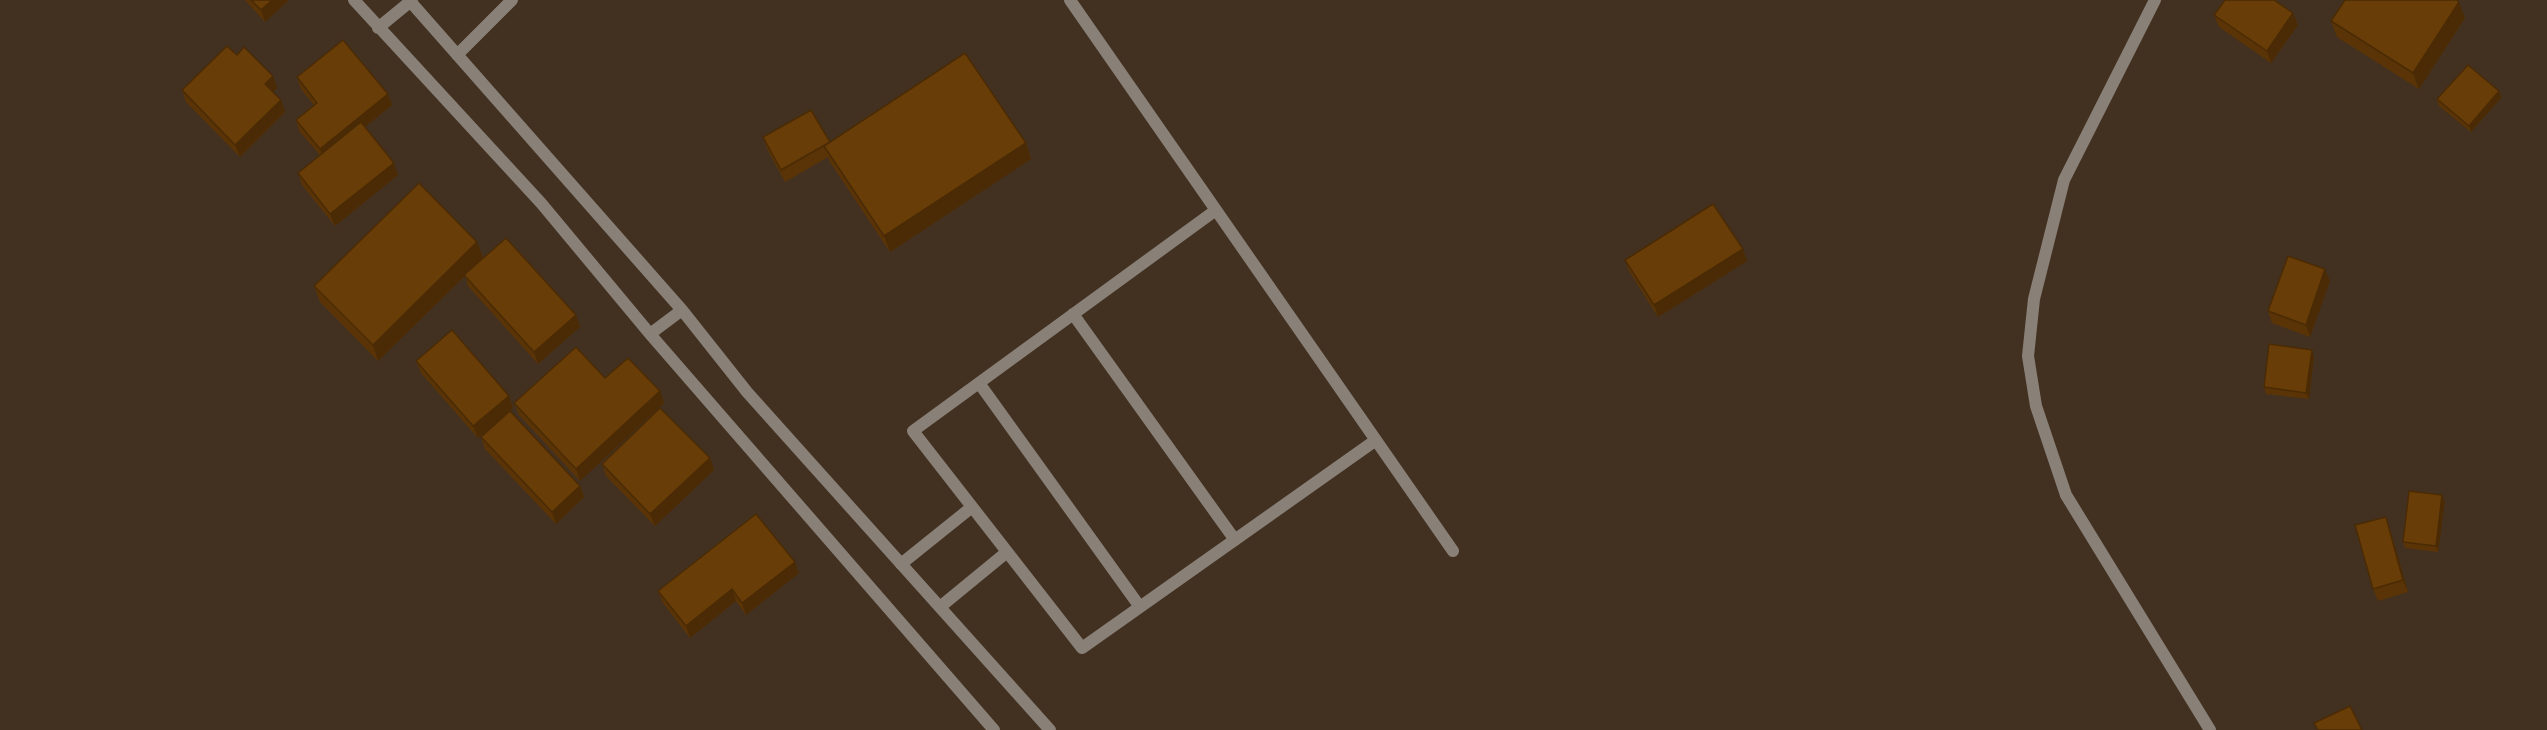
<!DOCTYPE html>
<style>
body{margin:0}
canvas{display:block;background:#423121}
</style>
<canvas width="2547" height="730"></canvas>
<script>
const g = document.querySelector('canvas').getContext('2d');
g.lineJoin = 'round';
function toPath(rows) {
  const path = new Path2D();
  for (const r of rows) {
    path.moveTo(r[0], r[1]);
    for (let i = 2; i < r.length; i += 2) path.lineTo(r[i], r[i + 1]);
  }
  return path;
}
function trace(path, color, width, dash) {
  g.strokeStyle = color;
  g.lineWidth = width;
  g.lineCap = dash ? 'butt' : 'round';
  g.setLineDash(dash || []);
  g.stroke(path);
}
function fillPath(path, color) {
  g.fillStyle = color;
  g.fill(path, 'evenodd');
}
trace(toPath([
 [1070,0,1453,551],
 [1216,210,913,431,1082,648,1376,440],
 [1073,314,1235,540],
 [979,383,1140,607],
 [901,564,972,507],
 [940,607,1007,552]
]), '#898078', 12);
trace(toPath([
 [354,0,541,203,650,334,994,730],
 [409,0,682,310,747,392,1050,730],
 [2155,0,2064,180,2034,299,2028,356,2036,406,2066,495,2210,730],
 [378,28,412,0],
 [457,55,512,0],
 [650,334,682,310]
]), '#898078', 12);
fillPath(toPath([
 [245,0,289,0,265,22],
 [2293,13,2298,25,2271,63,2219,27,2214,15],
 [2465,18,2419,89,2337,37,2331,21],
 [237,55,273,76,277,88,273,92,281,100,285,112,240,157,186,102,182,90],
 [297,77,388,94,392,105,365,127,398,175,335,226,302,185,298,173,320,155,300,132,296,120,314,105,301,89],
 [2499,91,2501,98,2471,132,2439,106,2437,99],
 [763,137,830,142,1026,143,1031,159,890,252,830,162,828,157,785,182,767,149],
 [477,242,483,258,576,315,580,327,538,364,468,286,465,276,378,361,320,302,314,286],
 [1625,260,1747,261,1658,317,1629,271],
 [2330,281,2310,337,2272,323,2268,311],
 [2314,356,2309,399,2266,394,2264,387],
 [416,361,509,396,513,408,510,411,580,486,584,497,556,524,485,449,481,437,509,411,478,438,421,373],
 [605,378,660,391,664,403,580,481,519,415,514,403],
 [710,458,714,470,655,526,606,476,602,464],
 [2445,501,2438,552,2405,548,2403,542],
 [2390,529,2408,592,2378,601,2373,589],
 [799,573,746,615,736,601,690,638,663,603,658,591]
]), '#5a3406');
fillPath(toPath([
 [272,0,289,0,265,22,261,10],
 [2459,2,2465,18,2419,89,2413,73],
 [2293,13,2298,25,2271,63,2267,51],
 [273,76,277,88,270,96,265,84],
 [2499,91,2501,98,2471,132,2469,126],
 [388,94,392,105,324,160,320,149],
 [281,100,285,112,240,157,235,145],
 [1026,143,1031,159,890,252,884,236],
 [394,163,398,175,335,226,330,214],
 [477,242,483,258,378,361,373,345],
 [1743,249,1747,261,1658,317,1654,305],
 [2325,269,2330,281,2310,337,2306,325],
 [576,315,580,327,538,364,534,352],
 [2312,350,2314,356,2309,399,2306,393],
 [660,391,664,403,580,481,576,469],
 [509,396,513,408,478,438,473,426],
 [710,458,714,470,655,526,650,514],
 [580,486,584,497,556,524,552,512],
 [2442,495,2445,501,2438,552,2436,546],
 [2386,517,2390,529,2408,592,2403,580],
 [795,562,799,573,746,615,742,603],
 [732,589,736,601,690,638,686,626]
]), '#4a2b05');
const building = toPath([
 [251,0,272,0,261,10,251,0],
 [2225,0,2274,0,2293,13,2267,51,2214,15,2225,0],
 [2345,0,2456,0,2459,2,2413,73,2331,21,2345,0],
 [343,40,388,94,320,149,296,120,317,103,297,77,343,40],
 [227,46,237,55,244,47,273,76,265,84,281,100,235,145,182,90,227,46],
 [965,53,1026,143,884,236,824,146,965,53],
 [2468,65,2499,91,2469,126,2437,99,2468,65],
 [811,110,830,142,781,170,763,137,811,110],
 [361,122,394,163,330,214,298,173,361,122],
 [419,183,477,242,373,345,314,286,419,183],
 [1713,204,1743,249,1654,305,1625,260,1713,204],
 [506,238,576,315,534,352,464,275,506,238],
 [2288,256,2325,269,2306,325,2268,311,2288,256],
 [452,330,509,396,473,426,416,361,452,330],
 [2269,344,2312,350,2306,393,2264,387,2269,344],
 [576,347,605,378,628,358,660,391,576,469,514,403,576,347],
 [660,408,710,458,650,514,602,464,660,408],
 [510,411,580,486,552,512,481,437,510,411],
 [2409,491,2442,495,2436,546,2403,542,2409,491],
 [756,514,795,562,742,603,732,589,686,626,658,591,756,514],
 [2386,517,2403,580,2373,589,2355,525,2386,517],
 [2350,706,2362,730,2318,730,2314,723,2350,706]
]);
fillPath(building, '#693d07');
trace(building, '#4a2b05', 1.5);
</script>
